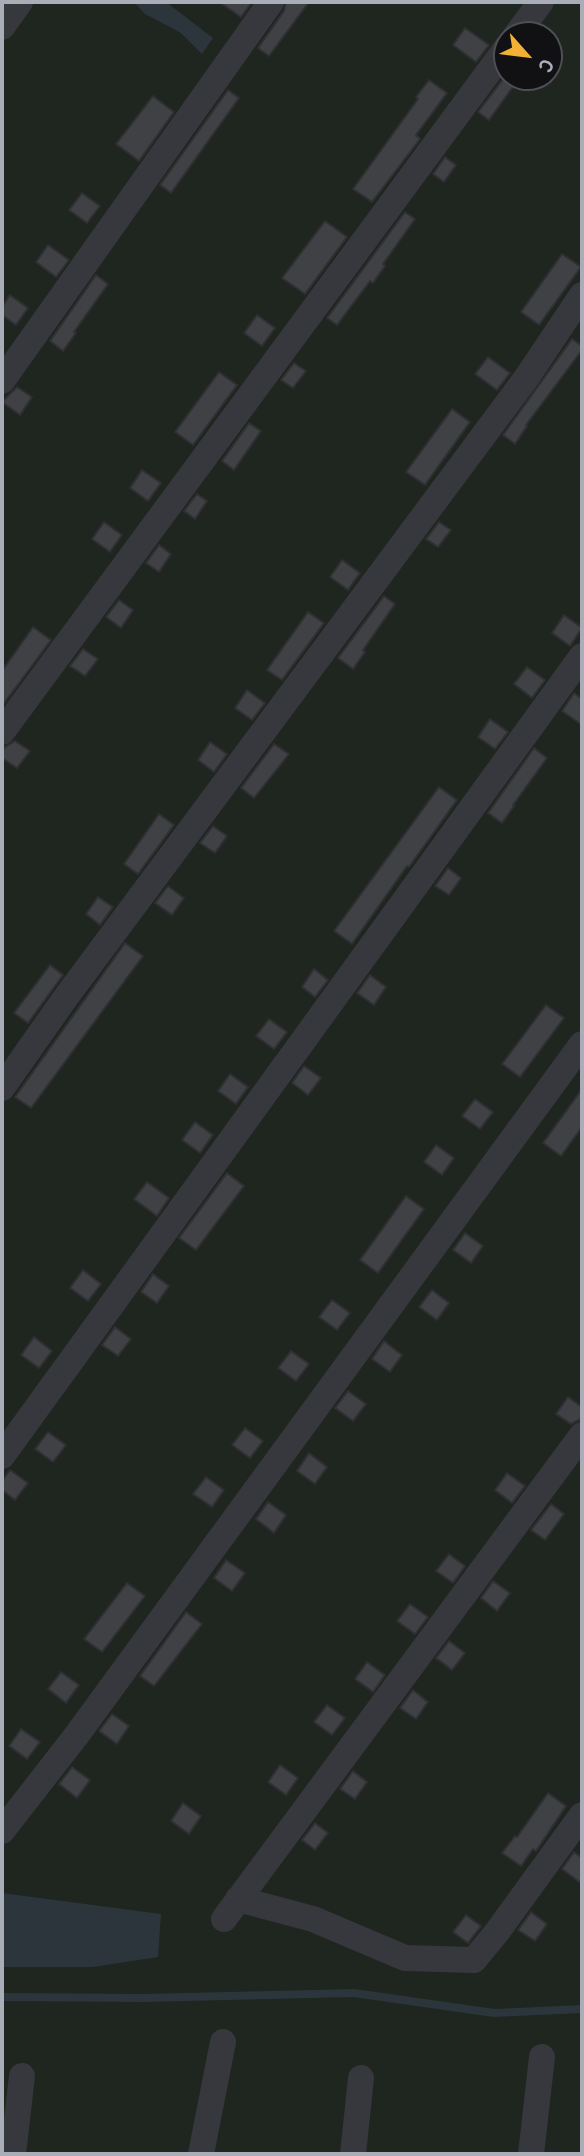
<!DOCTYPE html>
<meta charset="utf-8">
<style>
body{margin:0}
#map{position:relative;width:584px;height:2156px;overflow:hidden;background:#161618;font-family:Overpass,sans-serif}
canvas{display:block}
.frame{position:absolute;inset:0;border:4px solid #a8adb8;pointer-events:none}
.north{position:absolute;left:493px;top:21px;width:70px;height:70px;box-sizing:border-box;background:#111113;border:2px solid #4d4f55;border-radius:50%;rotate:118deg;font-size:19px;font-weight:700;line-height:28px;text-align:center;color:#a8adb8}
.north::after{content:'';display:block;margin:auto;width:24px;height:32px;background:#f2b134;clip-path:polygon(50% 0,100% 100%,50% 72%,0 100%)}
</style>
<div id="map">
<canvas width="584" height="2156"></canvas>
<div class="frame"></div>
<div class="north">С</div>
</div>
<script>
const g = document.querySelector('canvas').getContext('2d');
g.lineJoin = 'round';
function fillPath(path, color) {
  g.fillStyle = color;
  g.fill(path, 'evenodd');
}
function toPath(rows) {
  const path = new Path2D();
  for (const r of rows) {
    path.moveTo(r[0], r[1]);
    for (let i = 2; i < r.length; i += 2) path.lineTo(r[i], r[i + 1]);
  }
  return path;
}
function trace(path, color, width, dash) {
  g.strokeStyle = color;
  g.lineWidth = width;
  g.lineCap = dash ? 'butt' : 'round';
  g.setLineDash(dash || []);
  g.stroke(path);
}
fillPath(toPath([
 [2,2,582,2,582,2154,2,2154],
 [507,35,549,35,549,77,507,77]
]), '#1e261f');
fillPath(toPath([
 [134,2,166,2,213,38,202,54,181,33,145,14],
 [2,1893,161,1914,158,1957,93,1967,2,1967]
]), '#2c353c');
trace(toPath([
 [2,1997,144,1998,354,1993,494,2013,582,2009]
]), '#2c353c', 8);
const building = toPath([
 [219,2,252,2,241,17,219,2],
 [286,2,309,2,269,56,258,48,284,11,286,2],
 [465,28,489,45,476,62,453,45,465,28],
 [507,74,507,77,520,77,489,120,478,112,507,74],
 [429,80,447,93,416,135,420,139,372,202,353,189,418,99,416,97,429,80],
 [228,90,239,98,171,193,160,185,228,90],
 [153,96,174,112,139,161,116,144,153,96],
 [445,157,456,165,444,182,433,174,445,157],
 [82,193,100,206,87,223,69,210,82,193],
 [405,212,415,219,383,264,385,266,373,283,370,281,337,325,327,318,405,212],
 [325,221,347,237,305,294,282,278,325,221],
 [48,245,69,260,56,277,36,262,48,245],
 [562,254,581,267,539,325,521,312,562,254],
 [96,275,108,284,74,332,76,333,63,351,50,341,96,275],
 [10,295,28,308,16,325,2,315,2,307,10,295],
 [257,315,275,328,262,346,244,333,257,315],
 [572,339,582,346,582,350,526,425,527,426,515,444,503,435,572,339],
 [488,357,510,373,497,390,475,374,488,357],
 [294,363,306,371,293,388,281,380,294,363],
 [219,372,237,385,193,445,175,432,219,372],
 [17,387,32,397,20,415,2,402,17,387],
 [452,409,470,422,425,485,406,472,452,409],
 [249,423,261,431,234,470,222,461,249,423],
 [142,470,161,483,148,501,130,488,142,470],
 [197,494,207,501,195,519,184,511,197,494],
 [104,522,122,535,110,552,92,539,104,522],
 [439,522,451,530,438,547,426,539,439,522],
 [159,545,171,554,159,572,146,563,159,545],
 [342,560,360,573,348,590,330,577,342,560],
 [384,596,395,604,363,650,365,652,353,669,338,658,384,596],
 [119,600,133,610,121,628,106,617,119,600],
 [308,612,324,623,282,680,267,670,308,612],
 [564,615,582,628,570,646,552,633,564,615],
 [33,627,51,640,2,706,2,671,33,627],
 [83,649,98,659,85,676,70,666,83,649],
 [527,667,545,680,532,698,514,684,527,667],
 [247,690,265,703,252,720,235,708,247,690],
 [574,693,582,699,582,725,562,711,574,693],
 [490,719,508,732,495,749,478,737,490,719],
 [15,741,30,751,17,768,2,758,2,751,5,747,15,741],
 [210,742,227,754,214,772,198,760,210,742],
 [274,744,289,754,254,798,241,788,274,744],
 [534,748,547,758,513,805,514,806,502,823,488,813,534,748],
 [439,787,457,800,409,867,407,866,352,944,334,931,439,787],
 [159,814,174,825,138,874,124,864,159,814],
 [213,826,227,836,215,853,200,843,213,826],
 [448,868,461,878,449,895,435,886,448,868],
 [168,886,184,898,172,915,155,903,168,886],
 [98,897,113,907,100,925,86,914,98,897],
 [125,943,143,956,31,1108,15,1097,125,943],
 [50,965,63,975,28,1023,14,1013,50,965],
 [314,969,328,980,315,997,302,987,314,969],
 [370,975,386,987,374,1005,357,993,370,975],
 [546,1005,564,1018,520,1077,502,1064,546,1005],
 [269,1019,287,1032,274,1049,256,1036,269,1019],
 [304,1066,321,1078,308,1095,292,1083,304,1066],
 [230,1074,248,1087,236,1104,218,1091,230,1074],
 [582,1089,582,1127,561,1156,543,1143,582,1089],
 [475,1099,493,1112,480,1129,462,1116,475,1099],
 [195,1122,213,1135,200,1153,182,1140,195,1122],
 [436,1145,454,1158,442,1175,424,1162,436,1145],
 [227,1173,244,1186,196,1250,179,1238,227,1173],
 [147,1182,169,1198,157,1216,134,1199,147,1182],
 [406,1196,424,1209,378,1273,360,1260,406,1196],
 [465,1233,483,1246,471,1263,453,1250,465,1233],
 [83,1270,101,1284,88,1301,70,1288,83,1270],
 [153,1274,169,1286,157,1303,141,1292,153,1274],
 [432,1290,449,1303,437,1320,419,1307,432,1290],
 [332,1300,350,1313,337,1330,319,1317,332,1300],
 [115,1327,131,1339,118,1356,102,1345,115,1327],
 [34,1337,52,1351,39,1368,21,1355,34,1337],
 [384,1341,402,1355,390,1372,372,1359,384,1341],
 [291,1351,309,1364,296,1381,278,1368,291,1351],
 [348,1391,366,1404,353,1421,335,1408,348,1391],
 [568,1397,582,1407,582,1416,579,1420,571,1424,556,1414,568,1397],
 [245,1428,263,1441,250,1458,232,1445,245,1428],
 [48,1432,66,1445,53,1462,35,1449,48,1432],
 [309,1453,327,1467,315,1484,297,1471,309,1453],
 [10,1470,28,1483,15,1500,2,1490,2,1481,10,1470],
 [507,1473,525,1486,512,1503,495,1490,507,1473],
 [206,1477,224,1490,212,1507,193,1494,206,1477],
 [268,1502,286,1515,274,1533,256,1519,268,1502],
 [551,1504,564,1514,545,1540,531,1530,551,1504],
 [449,1554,465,1566,453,1583,436,1571,449,1554],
 [226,1560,245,1573,232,1591,214,1578,226,1560],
 [493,1581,510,1593,497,1611,481,1598,493,1581],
 [127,1583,145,1596,102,1652,84,1639,127,1583],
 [410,1604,428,1617,415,1634,397,1621,410,1604],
 [186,1612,202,1624,154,1686,140,1676,186,1612],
 [449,1641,465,1653,452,1670,436,1658,449,1641],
 [367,1662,385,1675,373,1692,355,1679,367,1662],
 [61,1672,79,1685,66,1703,48,1689,61,1672],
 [413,1690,428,1702,416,1719,400,1708,413,1690],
 [327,1705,345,1718,332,1735,314,1722,327,1705],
 [112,1714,129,1726,117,1744,99,1731,112,1714],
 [21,1729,40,1742,27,1759,9,1746,21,1729],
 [280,1765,298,1778,286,1795,268,1782,280,1765],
 [72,1767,90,1780,77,1798,59,1784,72,1767],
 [353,1771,367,1782,355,1799,340,1789,353,1771],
 [548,1793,566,1806,536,1851,533,1849,521,1866,502,1853,515,1836,517,1837,548,1793],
 [183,1803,201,1816,189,1834,171,1821,183,1803],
 [315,1823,328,1833,315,1850,302,1840,315,1823],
 [574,1852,582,1858,582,1884,562,1869,574,1852],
 [531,1912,547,1924,535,1941,518,1930,531,1912],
 [466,1915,481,1926,468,1943,453,1932,466,1915]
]);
fillPath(building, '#404145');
trace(building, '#303034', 2);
trace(toPath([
 [2,27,20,2],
 [516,35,541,2],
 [2,381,271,2],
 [2,732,507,47],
 [2,1088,66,997,527,377,582,295],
 [2,1456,582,656],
 [2,1831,76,1736,582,1044],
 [238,1899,313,1919,405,1958,474,1960,497,1932,582,1815],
 [224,1919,582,1435],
 [13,2154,22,2076],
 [201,2154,223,2042],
 [353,2154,361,2078],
 [531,2154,542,2057]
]), '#37383d', 26);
</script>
